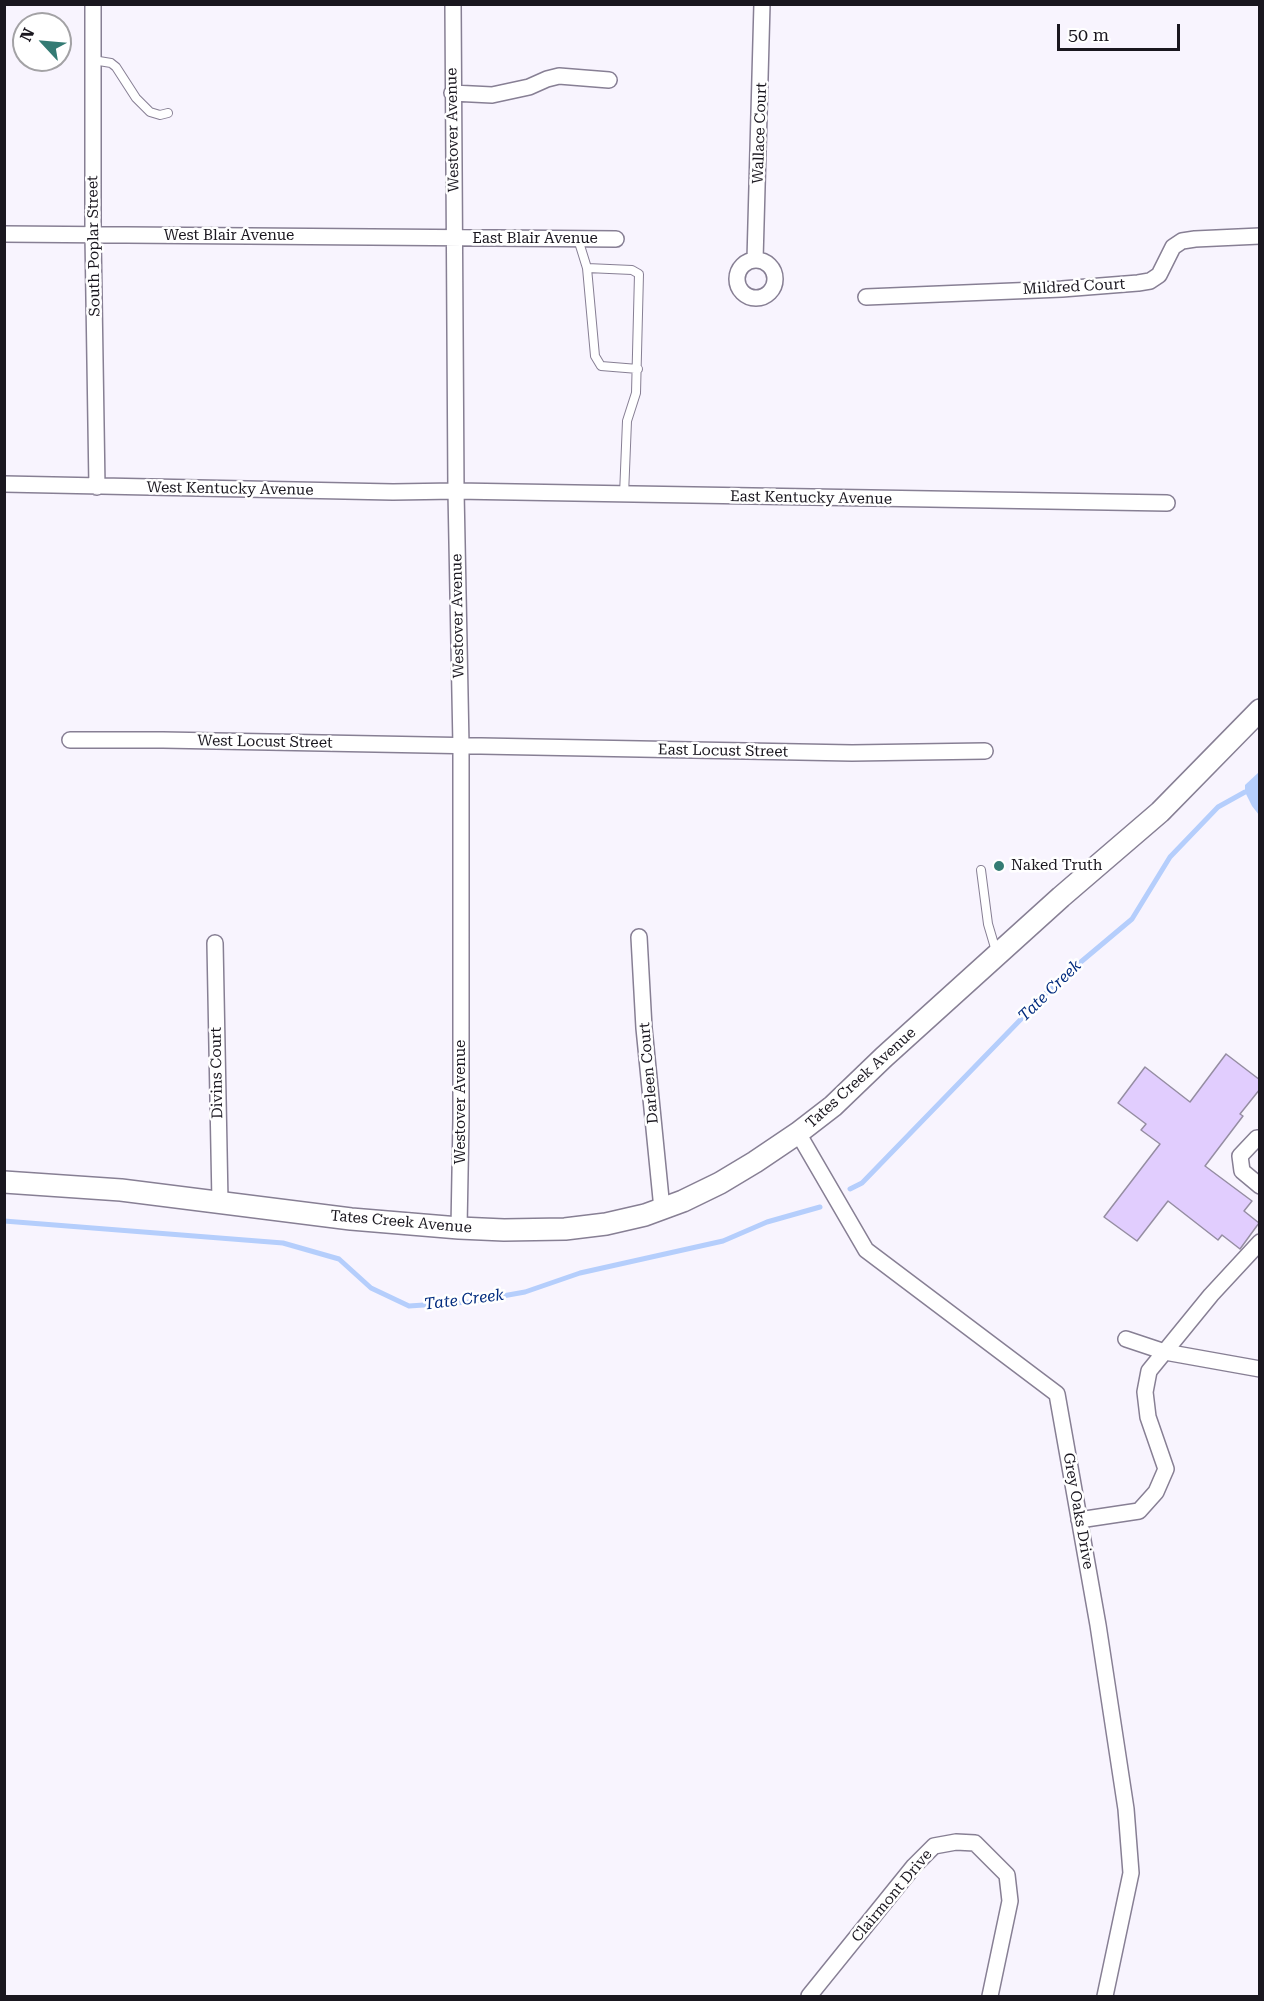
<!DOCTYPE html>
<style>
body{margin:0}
#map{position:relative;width:1264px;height:2001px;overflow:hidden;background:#f8f4fe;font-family:"Roboto Serif",serif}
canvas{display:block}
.frame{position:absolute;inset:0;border:6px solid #1a171f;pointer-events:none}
.north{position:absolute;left:12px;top:12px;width:60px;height:60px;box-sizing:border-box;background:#fff;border:2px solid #a3a2a5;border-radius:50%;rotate:296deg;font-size:16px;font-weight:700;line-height:24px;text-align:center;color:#1a171f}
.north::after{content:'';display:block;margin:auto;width:21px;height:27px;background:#347b74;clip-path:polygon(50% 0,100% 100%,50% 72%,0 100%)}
.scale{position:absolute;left:1057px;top:24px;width:123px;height:27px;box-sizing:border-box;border:3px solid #1a171f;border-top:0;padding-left:8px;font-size:18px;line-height:21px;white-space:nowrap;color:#1a171f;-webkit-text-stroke:4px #fff;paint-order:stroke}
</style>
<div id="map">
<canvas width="1264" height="2001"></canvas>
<div class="frame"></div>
<div class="north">N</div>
<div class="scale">50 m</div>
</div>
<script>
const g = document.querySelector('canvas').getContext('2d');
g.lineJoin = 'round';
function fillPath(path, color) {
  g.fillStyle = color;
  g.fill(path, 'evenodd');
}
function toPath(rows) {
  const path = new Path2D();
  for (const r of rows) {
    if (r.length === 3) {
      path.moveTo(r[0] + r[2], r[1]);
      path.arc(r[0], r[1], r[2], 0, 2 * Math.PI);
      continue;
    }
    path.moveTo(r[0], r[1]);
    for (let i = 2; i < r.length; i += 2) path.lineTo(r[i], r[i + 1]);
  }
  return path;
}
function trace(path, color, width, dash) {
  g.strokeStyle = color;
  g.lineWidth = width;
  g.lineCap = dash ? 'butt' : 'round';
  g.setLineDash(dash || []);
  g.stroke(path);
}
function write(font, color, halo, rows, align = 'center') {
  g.font = font + ' "Roboto Serif",serif';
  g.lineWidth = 5;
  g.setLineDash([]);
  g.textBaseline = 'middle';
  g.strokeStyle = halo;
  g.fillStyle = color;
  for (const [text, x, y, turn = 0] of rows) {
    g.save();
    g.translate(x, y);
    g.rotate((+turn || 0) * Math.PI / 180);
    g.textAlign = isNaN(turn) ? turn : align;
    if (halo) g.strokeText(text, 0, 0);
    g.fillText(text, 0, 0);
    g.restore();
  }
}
fillPath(toPath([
 [1259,772,1259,815,1252,806,1245,792,1245,785]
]), '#b5cefc');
trace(toPath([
 [850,1189,862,1183,1057,982,1132,919,1170,857,1218,807,1245,792],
 [4,1221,283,1243,339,1259,371,1288,409,1306,469,1302,525,1292,580,1273,723,1241,767,1222,820,1207]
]), '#b5cefc', 5);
const building = toPath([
 [1226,1054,1260,1080,1260,1089,1240,1114,1243,1116,1205,1166,1252,1201,1244,1211,1259,1223,1240,1249,1222,1235,1218,1240,1168,1201,1137,1241,1104,1217,1160,1144,1141,1130,1146,1124,1118,1103,1145,1067,1190,1102,1226,1054]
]);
fillPath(building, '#e1cdfe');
trace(building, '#958da2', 1.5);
const service = toPath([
 [93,60,111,63,116,67,136,98,150,112,160,115,168,113],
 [578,239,587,268,632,270,639,274,636,393,627,421,624,495],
 [587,268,595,356,601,366,638,369],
 [981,870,988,924,996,951]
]);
const minor = toPath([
 [93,4,93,235,97,487],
 [453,4,456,491,461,746,461,1119,459,1228],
 [452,93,492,95,529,87,547,79,559,76,609,80],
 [4,234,616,239],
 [755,260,762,4],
 [756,279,19],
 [866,297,1062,289,1138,283,1150,281,1159,275,1173,247,1182,241,1195,239,1260,236],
 [4,484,393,492,456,491,1167,503],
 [70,740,163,740,852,753,985,751],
 [639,937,644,1028,662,1209],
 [215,943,220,1202],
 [798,1133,866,1250,1057,1394,1098,1625,1126,1809,1131,1873,1105,1996],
 [1260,1138,1257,1138,1240,1156,1242,1171,1260,1186],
 [1126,1339,1165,1352,1260,1369],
 [1079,1520,1139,1511,1156,1492,1166,1469,1148,1417,1145,1392,1149,1371,1211,1295,1260,1242],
 [809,1996,914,1866,934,1846,956,1842,975,1843,1007,1875,1010,1901,990,1996]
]);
const secondary = toPath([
 [4,1182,121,1190,351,1219,459,1228,504,1230,565,1229,606,1224,645,1215,683,1201,720,1183,755,1162,798,1133,833,1106,884,1057,1061,897,1160,812,1260,710]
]);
trace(service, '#877f94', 10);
trace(minor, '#877f94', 18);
trace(secondary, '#877f94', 24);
trace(service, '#fff', 8);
trace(minor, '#fff', 15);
trace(secondary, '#fff', 21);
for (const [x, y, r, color] of [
 [999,866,6,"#347b74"]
]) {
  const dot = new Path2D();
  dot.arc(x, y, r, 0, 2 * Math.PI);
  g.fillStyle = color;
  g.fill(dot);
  trace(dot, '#fff', 2);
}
write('15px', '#1a171f', '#fff', [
 ["Westover Avenue",453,130,-91],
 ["Wallace Court",760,133,-88],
 ["West Blair Avenue",229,236],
 ["East Blair Avenue",535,239],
 ["South Poplar Street",94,246,-91],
 ["Mildred Court",1074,287,-3],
 ["West Kentucky Avenue",230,489,1],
 ["East Kentucky Avenue",811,498,1],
 ["Westover Avenue",458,616,-91],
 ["West Locust Street",265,742,1],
 ["East Locust Street",723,751,1],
 ["Divins Court",217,1073,-91],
 ["Darleen Court",649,1073,-95],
 ["Tates Creek Avenue",861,1078,-42],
 ["Westover Avenue",461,1102,-90],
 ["Tates Creek Avenue",401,1222,5],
 ["Grey Oaks Drive",1078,1511,80],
 ["Clairmont Drive",892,1896,-50]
]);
write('15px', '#1a171f', '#fff', [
 ["Naked Truth",1011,866]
], 'left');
write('italic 16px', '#012b7e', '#fff', [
 ["Tate Creek",1050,991,-44],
 ["Tate Creek",464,1300,-7]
]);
</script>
